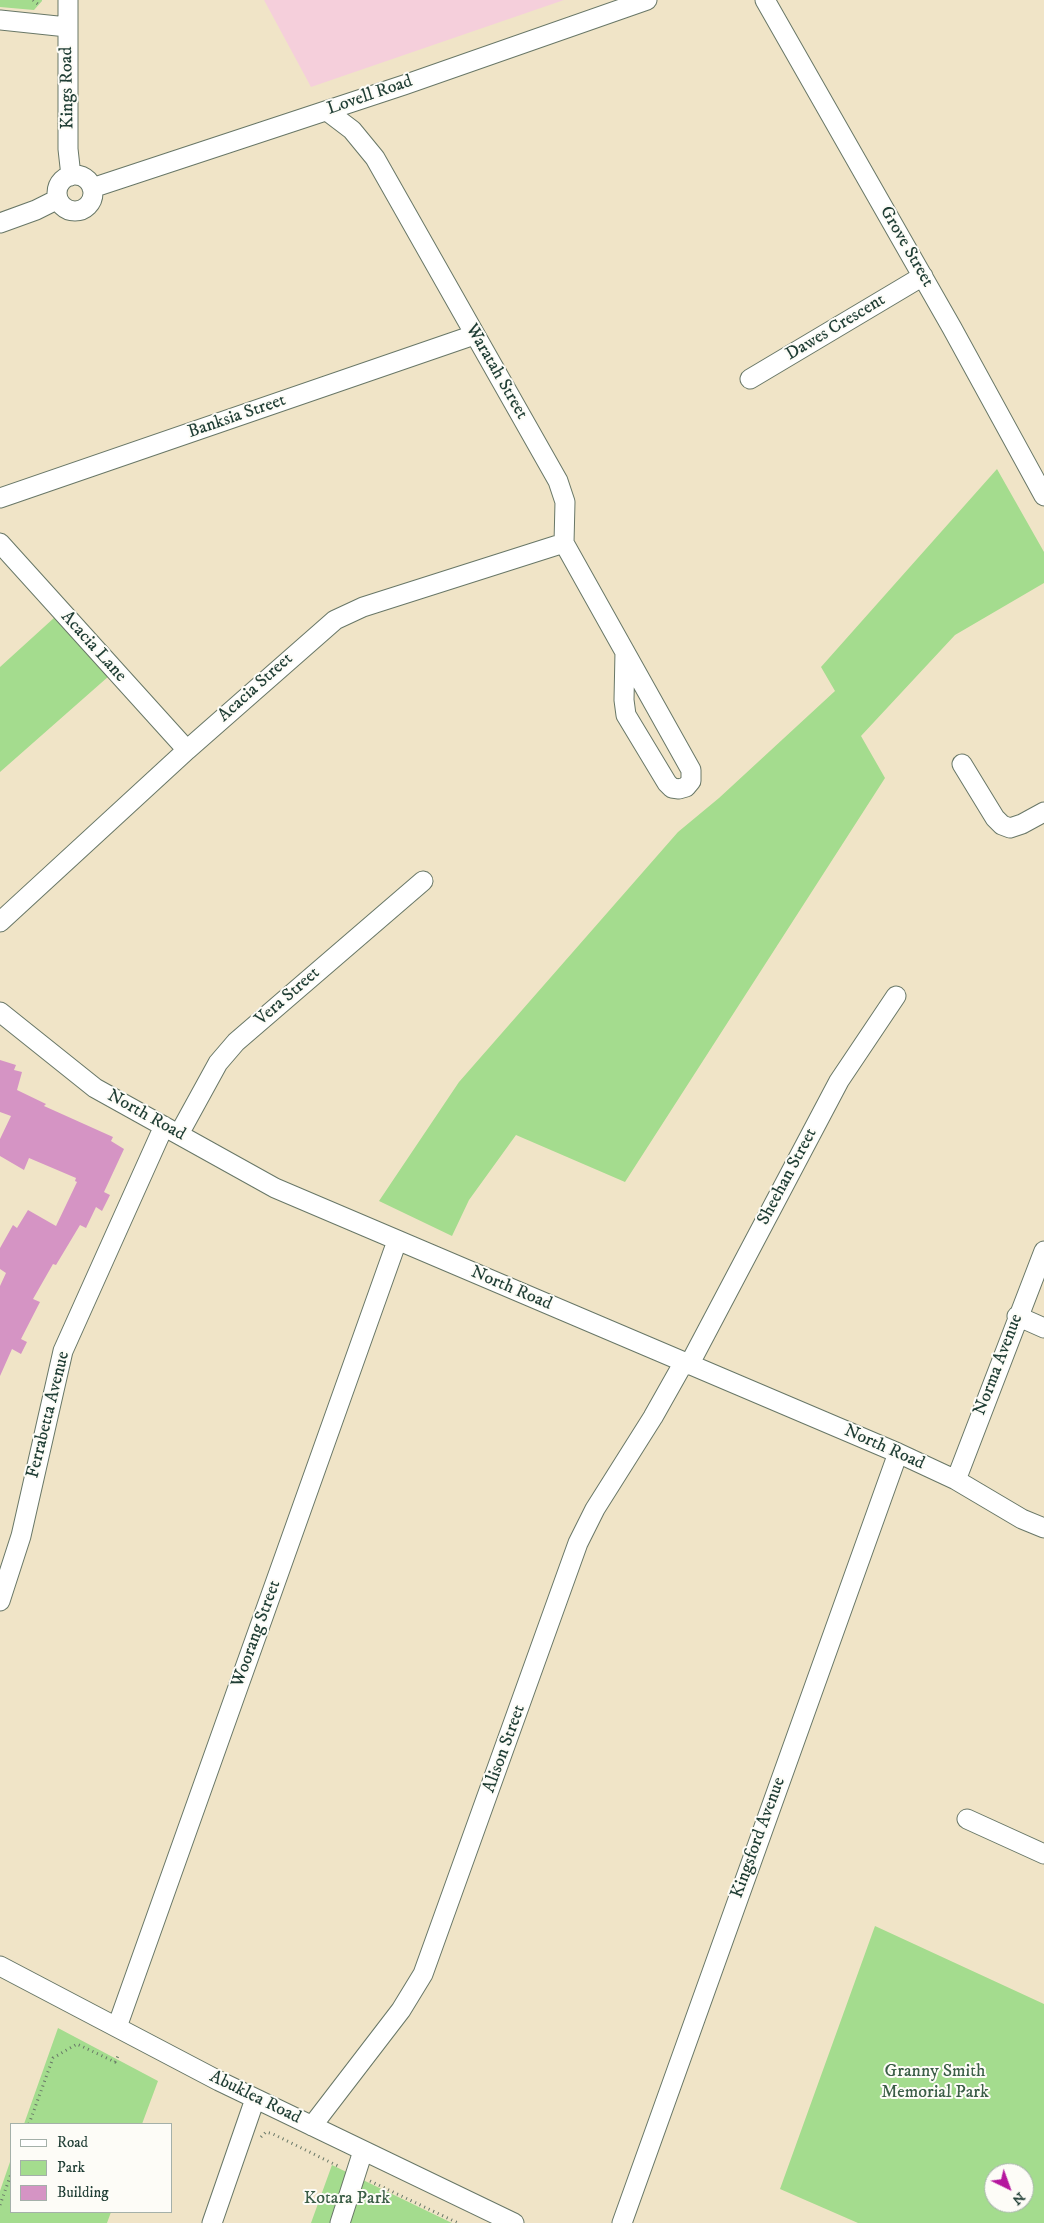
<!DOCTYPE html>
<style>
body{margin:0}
#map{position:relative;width:1044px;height:2223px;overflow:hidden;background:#f0e4c7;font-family:"IM FELL DW Pica",serif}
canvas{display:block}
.legend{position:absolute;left:10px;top:2123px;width:162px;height:90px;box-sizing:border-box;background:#fdfcf7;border:1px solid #a4b0a9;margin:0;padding:6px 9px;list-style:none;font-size:15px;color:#1f3d34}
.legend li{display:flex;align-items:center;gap:10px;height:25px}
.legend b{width:25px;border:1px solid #a4b0a9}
.north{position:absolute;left:984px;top:2163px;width:50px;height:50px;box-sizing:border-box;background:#fdfcf7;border:1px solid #a4b0a9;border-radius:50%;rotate:138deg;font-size:14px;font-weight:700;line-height:20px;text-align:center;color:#1f3d34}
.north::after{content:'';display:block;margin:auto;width:18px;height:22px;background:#b5179e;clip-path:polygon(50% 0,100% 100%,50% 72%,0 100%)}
</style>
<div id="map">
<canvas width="1044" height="2223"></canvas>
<ul class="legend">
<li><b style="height:6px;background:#fff"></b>Road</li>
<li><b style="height:14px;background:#a4dc8e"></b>Park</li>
<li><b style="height:14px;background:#d594c4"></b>Building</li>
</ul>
<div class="north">N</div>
</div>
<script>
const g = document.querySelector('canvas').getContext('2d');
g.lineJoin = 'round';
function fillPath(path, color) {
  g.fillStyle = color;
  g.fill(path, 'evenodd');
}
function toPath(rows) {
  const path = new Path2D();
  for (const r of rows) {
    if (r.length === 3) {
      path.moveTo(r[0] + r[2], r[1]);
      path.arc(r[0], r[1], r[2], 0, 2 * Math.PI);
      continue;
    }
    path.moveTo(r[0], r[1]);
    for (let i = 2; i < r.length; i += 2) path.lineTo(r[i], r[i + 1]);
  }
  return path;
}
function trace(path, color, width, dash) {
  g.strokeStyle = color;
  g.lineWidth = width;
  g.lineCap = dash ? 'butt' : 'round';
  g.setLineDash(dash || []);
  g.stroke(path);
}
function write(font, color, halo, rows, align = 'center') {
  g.font = font + ' "IM FELL DW Pica",serif';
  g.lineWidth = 4;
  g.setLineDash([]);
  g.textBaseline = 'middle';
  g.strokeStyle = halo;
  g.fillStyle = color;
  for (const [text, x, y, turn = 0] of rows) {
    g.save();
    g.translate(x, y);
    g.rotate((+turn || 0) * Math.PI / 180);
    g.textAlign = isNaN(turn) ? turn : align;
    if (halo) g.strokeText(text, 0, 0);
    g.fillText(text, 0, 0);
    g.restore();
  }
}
fillPath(toPath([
 [264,0,564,0,311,87]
]), '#f5cfdb');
fillPath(toPath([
 [0,0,42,0,42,1,34,10,0,7],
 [997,469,1044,552,1044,583,955,635,861,736,885,778,625,1182,516,1135,469,1200,452,1236,379,1201,459,1082,678,832,719,798,835,691,821,667],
 [55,617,109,676,0,772,0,667],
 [875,1926,1044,2004,1044,2223,858,2223,780,2189],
 [994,2173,1024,2173,1024,2203,994,2203],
 [58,2028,158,2081,142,2124,24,2124],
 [11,2159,11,2212,111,2212,107,2223,0,2223,0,2191],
 [332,2165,452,2223,311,2223]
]), '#a4dc8e');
fillPath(toPath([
 [0,1060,16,1065,14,1070,22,1072,17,1090,46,1104,44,1106,113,1137,111,1141,124,1149,104,1192,110,1195,102,1211,96,1207,86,1228,80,1225,56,1265,53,1264,33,1299,40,1302,21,1339,27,1342,21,1354,12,1349,0,1376,0,1286,6,1273,0,1269,0,1248,13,1225,17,1228,28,1210,56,1226,77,1182,75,1181,76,1178,29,1158,24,1170,0,1156,0,1139,11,1116,0,1112]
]), '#d594c4');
const minor = toPath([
 [68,0,68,149,71,176],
 [765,0,952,328,1044,496],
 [0,20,67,27],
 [327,111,352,130,375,158,558,481,565,502,564,543,691,770,691,781,686,787,679,789,672,788,667,783,626,715,624,700,625,652],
 [75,193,18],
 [92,188,404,85,647,0],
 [0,223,36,210,58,199],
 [750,379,923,276],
 [0,498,474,335],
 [0,543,187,750],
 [962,764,995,818,1002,825,1010,828,1022,824,1044,812],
 [0,922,187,750,335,620,363,607,564,543],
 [0,1012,95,1088,275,1188,898,1453,956,1480,1022,1519,1044,1528],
 [179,1134,218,1063,236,1042,423,881],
 [1017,1316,1044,1328],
 [689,1365,839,1081,896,996],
 [956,1480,1044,1251],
 [0,1601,21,1536,63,1351,164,1126],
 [967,1819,1044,1854],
 [0,1966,219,2081,514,2223],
 [117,2027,397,1241],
 [312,2126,401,2010,423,1974,578,1543,595,1509,653,1417,684,1362],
 [212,2223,255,2099],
 [340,2223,363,2151],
 [622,2223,898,1453]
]);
trace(minor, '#687767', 21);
trace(toPath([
 [33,0,40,6],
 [29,2124,53,2058,77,2044,115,2062,118,2056],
 [261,2137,266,2132,273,2134,340,2167],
 [370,2181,458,2223],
 [0,2205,11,2174]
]), '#687767', 3, [1, 4]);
trace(minor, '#fff', 19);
write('18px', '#1f3d34', '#fdfcf7', [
 ["Kings Road",68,88,-91],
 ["Lovell Road",370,96,-19],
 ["Grove Street",906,247,60],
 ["Dawes Crescent",836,328,-31],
 ["Waratah Street",496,372,60],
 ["Banksia Street",237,417,-19],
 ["Acacia Lane",93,647,48],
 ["Acacia Street",256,688,-42],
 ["Vera Street",288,997,-41],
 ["North Road",146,1116,29],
 ["Sheehan Street",788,1177,-62],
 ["North Road",511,1289,23],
 ["Norma Avenue",999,1365,-69],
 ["Ferrabetta Avenue",49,1415,-76],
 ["North Road",884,1448,24],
 ["Woorang Street",257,1634,-70],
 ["Alison Street",505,1749,-70],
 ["Kingsford Avenue",759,1838,-70],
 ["Abuklea Road",255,2098,26]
]);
write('18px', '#3a5d46', '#fdfcf7', [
 ["Granny Smith",935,2072],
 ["Memorial Park",935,2093],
 ["Kotara Park",347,2199]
]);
</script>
